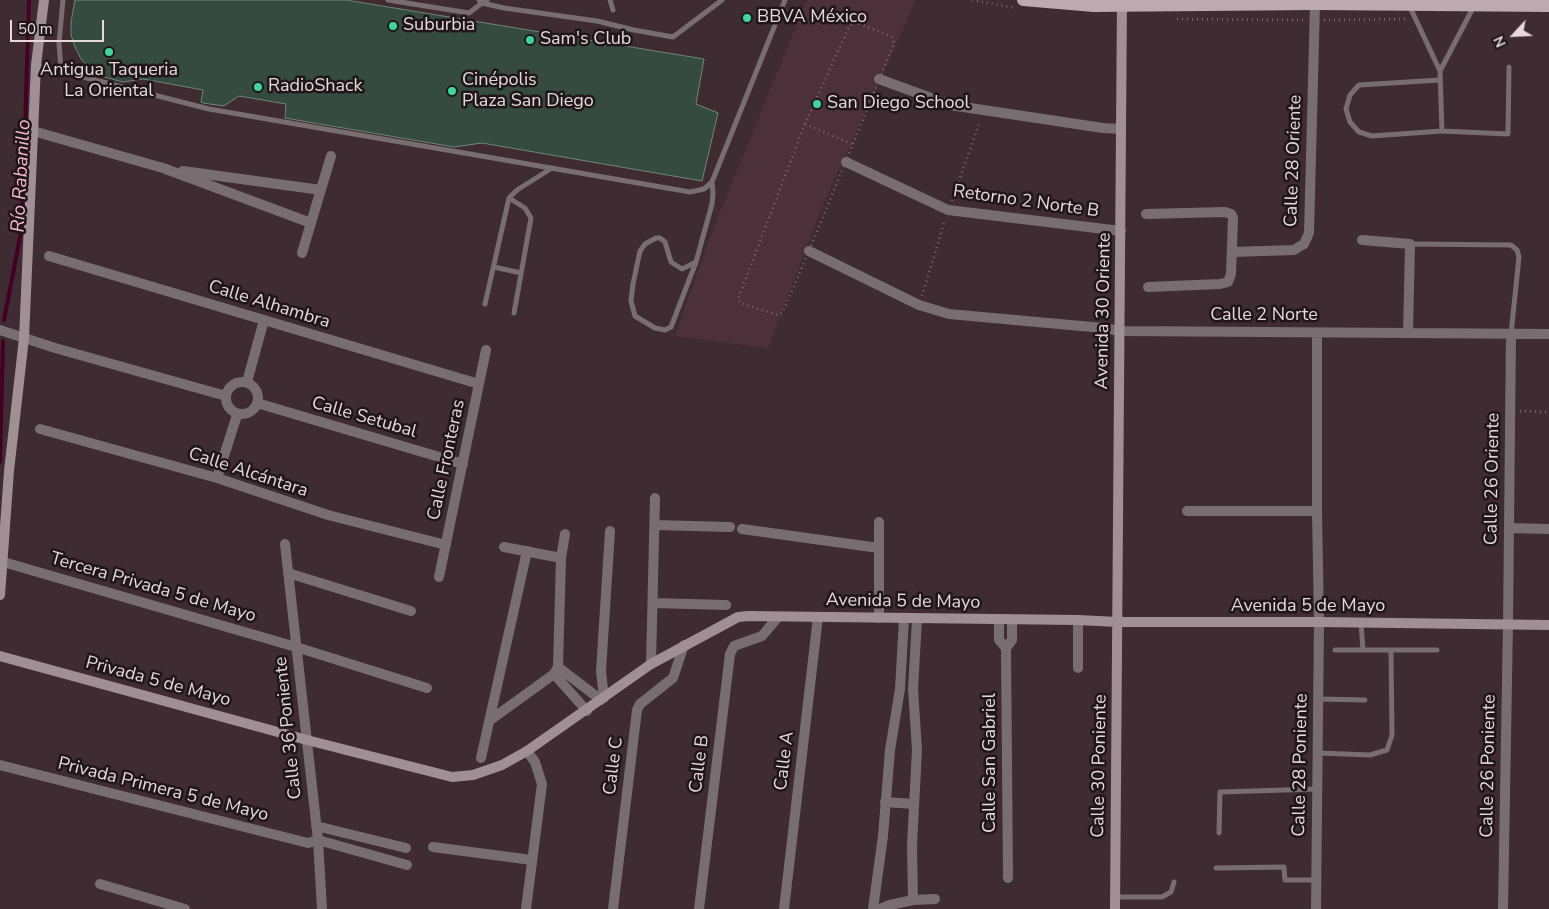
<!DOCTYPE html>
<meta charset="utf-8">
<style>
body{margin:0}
#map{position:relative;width:1549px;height:909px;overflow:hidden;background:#3f2b32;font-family:"Nunito Sans",sans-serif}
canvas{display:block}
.north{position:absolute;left:1489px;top:10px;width:50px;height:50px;-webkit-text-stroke:4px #1f1619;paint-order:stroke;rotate:245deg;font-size:14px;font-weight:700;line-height:20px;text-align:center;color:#e6d8dc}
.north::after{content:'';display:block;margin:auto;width:18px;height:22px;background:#e6d8dc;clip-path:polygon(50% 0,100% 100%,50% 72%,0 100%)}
.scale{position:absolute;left:10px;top:20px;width:94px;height:22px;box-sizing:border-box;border:2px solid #e6d8dc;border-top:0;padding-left:6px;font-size:15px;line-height:18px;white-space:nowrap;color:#e6d8dc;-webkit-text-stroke:4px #1f1619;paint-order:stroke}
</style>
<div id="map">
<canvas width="1549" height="909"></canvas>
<div class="north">N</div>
<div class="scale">50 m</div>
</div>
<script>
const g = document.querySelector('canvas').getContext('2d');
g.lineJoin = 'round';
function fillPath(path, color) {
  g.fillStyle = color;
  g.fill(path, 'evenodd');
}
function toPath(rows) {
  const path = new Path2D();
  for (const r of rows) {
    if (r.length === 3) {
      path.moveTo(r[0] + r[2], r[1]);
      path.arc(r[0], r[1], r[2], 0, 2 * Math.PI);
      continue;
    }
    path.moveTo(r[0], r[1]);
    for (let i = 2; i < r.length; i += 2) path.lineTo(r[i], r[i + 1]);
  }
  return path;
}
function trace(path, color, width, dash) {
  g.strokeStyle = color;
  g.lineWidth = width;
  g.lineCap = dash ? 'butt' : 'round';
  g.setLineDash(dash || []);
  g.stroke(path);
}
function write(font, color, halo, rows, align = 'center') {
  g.font = font + ' "Nunito Sans",sans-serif';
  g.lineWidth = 5;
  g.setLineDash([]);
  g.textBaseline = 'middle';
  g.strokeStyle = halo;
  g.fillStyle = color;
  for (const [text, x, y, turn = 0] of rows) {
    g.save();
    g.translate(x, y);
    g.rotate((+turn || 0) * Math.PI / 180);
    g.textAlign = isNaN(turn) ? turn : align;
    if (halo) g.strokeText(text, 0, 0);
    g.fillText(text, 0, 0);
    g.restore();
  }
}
fillPath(toPath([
 [807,0,916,0,822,207,768,348,675,336,712,232]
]), '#4c313b');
trace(toPath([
 [4,320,22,227,29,0],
 [0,462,3,341]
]), '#440023', 4);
const building = toPath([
 [75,0,346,0,704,59,696,104,718,113,702,181,482,143,454,147,285,118,286,104,239,96,224,106,203,103,201,102,203,90,143,79,123,82,101,76,93,71,81,59,75,47,71,35,71,22,75,0]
]);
fillPath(building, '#354a41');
trace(building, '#6f867b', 1);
trace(toPath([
 [972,0,1015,8],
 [1177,19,1304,20],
 [1324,20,1406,19],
 [854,23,859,24,888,35,893,38,894,44,809,251,783,312,778,315,740,303,738,299,805,124,849,27,854,23],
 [805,124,852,144],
 [952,201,980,121],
 [922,296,945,220],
 [1520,411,1549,412]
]), '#7b696f', 2.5, [1, 4]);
trace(toPath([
 [388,0,469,13,482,3,479,0],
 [487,0,482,3,504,8,597,21,634,30,673,37,722,0],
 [610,0,613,10],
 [1409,5,1440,71,1474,6],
 [36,65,209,109,690,192,704,189,712,182,785,0],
 [61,70,59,43,63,0],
 [1440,71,1442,131,1508,134,1509,67],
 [1440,80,1359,85,1350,95,1346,109,1350,122,1359,132,1372,136,1442,131],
 [509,198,525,208,531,218,514,313],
 [1410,244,1511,245,1517,250,1519,257,1511,334],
 [696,262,682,269,671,262,665,242,660,238,656,238,645,244,640,251,633,284,631,301,635,316,655,328,665,330,671,327,696,262,712,204,713,193,712,182],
 [494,267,521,273],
 [485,304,509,198,517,190,552,168],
 [1361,623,1363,650,1437,650],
 [1335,650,1363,650],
 [1318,699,1365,700],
 [1318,753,1370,755,1387,750,1392,735,1391,650],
 [1219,833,1220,792,1317,789],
 [1216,868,1284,867,1285,880,1316,880],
 [1115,897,1162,897,1171,892,1174,882]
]), '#786e71', 5);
trace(toPath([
 [879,79,950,105,1103,128,1121,129],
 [33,131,163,168,311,223],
 [846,162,948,210,1121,231],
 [183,171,321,190],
 [1146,214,1225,212,1231,214,1233,218,1231,274,1228,282,1220,284,1148,287],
 [1362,240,1410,244,1408,333],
 [809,251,919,305,949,314,1103,328,1120,331,1549,334],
 [1232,252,1294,250,1304,244,1309,233,1315,4],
 [302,253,331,156],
 [49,256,479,384],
 [0,330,55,348,226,396],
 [242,398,16],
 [247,382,264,320],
 [257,403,463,464],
 [40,429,217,478,328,515,446,545],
 [217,478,237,415],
 [1187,511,1317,511],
 [879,522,879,618],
 [655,525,730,527],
 [1509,528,1549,529],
 [742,529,879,548],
 [285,544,318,840,322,909],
 [504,547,561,558],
 [0,561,296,647,427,688],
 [288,573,411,611],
 [439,577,486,350],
 [653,603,726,605],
 [999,620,999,640,1006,648],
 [1078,620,1078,668],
 [651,664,655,498],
 [558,667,601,700],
 [554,674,587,711],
 [604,698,601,671,610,531],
 [489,721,554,674,558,667,561,558,565,534],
 [481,758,527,551],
 [0,765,308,843,318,840,407,865],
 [885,802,914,804],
 [316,826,406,848],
 [433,847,532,860],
 [1008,878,1006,648,1012,640,1012,620],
 [100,884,185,909],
 [913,900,912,845,917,750,913,689,917,619],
 [526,909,542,784,535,762,527,751],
 [613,909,637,710,640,704,673,678,684,645],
 [699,909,730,654,734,646,762,636,778,617],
 [784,909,818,617],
 [873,909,883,836,890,750,900,689,904,619],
 [880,909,890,905,913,900,935,899],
 [1316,909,1319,622,1317,511,1317,333],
 [1503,909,1508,624,1511,334]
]), '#786e71', 10);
trace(toPath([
 [0,595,9,471,24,338,36,65,44,0],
 [0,656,307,740,452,777,473,775,502,765,527,751,651,664,738,617,748,616,1078,620,1118,622,1319,622,1549,625],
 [1115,909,1122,0]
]), '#a08f94', 10);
trace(toPath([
 [1023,0,1094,6,1315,4,1549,6]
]), '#bea9b0', 12);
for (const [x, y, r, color] of [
 [747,18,5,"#3fd4a2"],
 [393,26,5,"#3fd4a2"],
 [530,40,5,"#3fd4a2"],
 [109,52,5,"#3fd4a2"],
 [258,87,5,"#3fd4a2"],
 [452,91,5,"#3fd4a2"],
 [817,104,5,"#3fd4a2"]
]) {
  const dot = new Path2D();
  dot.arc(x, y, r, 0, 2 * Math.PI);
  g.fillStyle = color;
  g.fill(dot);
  trace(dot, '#1f1619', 2);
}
write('18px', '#e6d8dc', '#1f1619', [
 ["BBVA México",757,18],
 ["Suburbia",403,26],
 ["Sam's Club",540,40],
 ["Antigua Taqueria",109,71,"center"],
 ["La Oriental",109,92,"center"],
 ["Cinépolis",462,81],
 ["Plaza San Diego",462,102],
 ["RadioShack",268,87],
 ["San Diego School",827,104]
], 'left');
write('18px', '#e6d8dc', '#1f1619', [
 ["Calle 28 Oriente",1294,161,-88],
 ["Retorno 2 Norte B",1026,202,8],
 ["Calle Alhambra",269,305,17],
 ["Avenida 30 Oriente",1104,311,-89],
 ["Calle 2 Norte",1264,316],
 ["Calle Setubal",364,418,16],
 ["Calle Fronteras",447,460,-78],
 ["Calle Alcántara",248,473,18],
 ["Calle 26 Oriente",1493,479,-89],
 ["Tercera Privada 5 de Mayo",153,588,16],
 ["Avenida 5 de Mayo",903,602,1],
 ["Avenida 5 de Mayo",1308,607],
 ["Privada 5 de Mayo",158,682,15],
 ["Calle 36 Poniente",289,728,-96],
 ["Calle A",785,761,-83],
 ["Calle San Gabriel",991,763,-90],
 ["Calle B",700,764,-83],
 ["Calle 28 Poniente",1301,765,-89],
 ["Calle C",614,766,-83],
 ["Calle 30 Poniente",1100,766,-89],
 ["Calle 26 Poniente",1489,766,-89],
 ["Privada Primera 5 de Mayo",163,790,14]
]);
write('italic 19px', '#fcbad1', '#1f1619', [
 ["Río Rabanillo",22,176,-87]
]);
</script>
